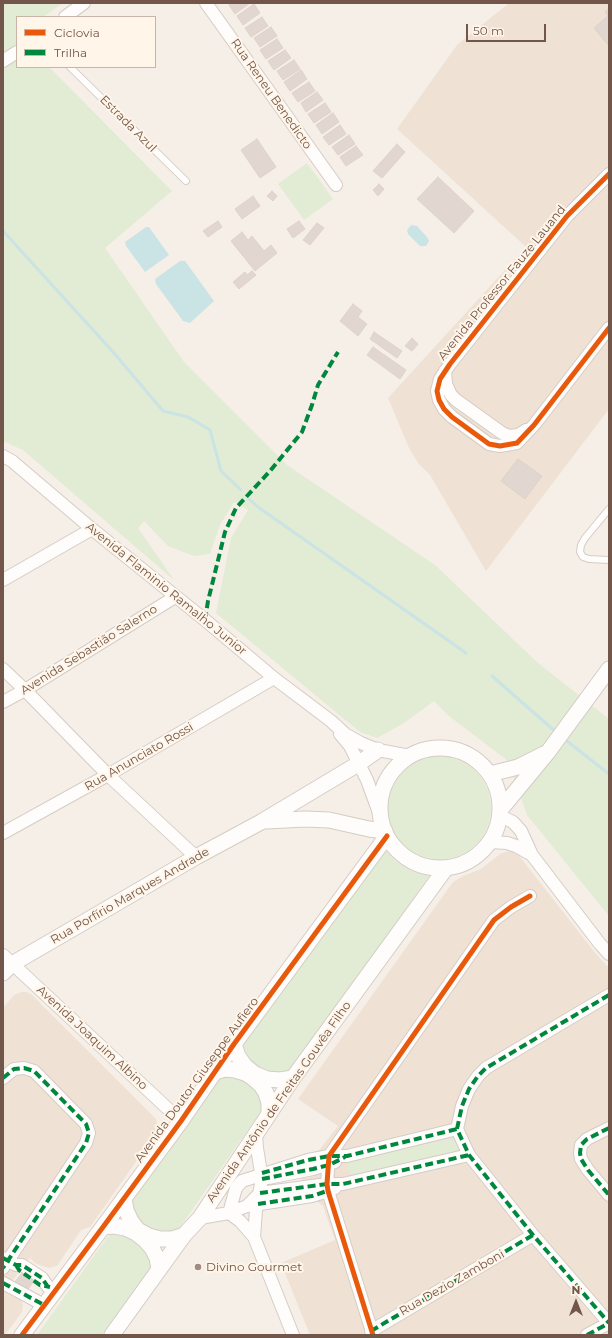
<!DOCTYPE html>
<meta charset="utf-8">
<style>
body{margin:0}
#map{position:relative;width:612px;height:1338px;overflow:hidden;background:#f5efe8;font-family:Montserrat,sans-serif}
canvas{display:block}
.frame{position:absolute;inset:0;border:4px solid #725649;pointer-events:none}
.legend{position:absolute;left:16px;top:16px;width:140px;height:52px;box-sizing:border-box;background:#fff5e8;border:1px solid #c7b5a8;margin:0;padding:5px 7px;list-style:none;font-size:12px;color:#725649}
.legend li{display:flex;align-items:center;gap:8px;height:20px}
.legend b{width:20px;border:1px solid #c7b5a8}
.north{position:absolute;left:556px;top:1282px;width:40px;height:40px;-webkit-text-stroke:3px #fff5e8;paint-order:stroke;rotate:0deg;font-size:11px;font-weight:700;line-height:16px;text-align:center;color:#725649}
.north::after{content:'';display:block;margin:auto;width:14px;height:18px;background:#725649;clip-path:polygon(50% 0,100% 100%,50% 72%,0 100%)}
.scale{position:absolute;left:466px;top:24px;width:80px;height:18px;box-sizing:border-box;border:2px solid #725649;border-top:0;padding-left:5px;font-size:12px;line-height:14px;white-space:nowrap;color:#725649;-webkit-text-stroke:3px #fff5e8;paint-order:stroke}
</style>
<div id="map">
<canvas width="612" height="1338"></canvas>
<div class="frame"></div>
<ul class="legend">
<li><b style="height:5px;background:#e8590c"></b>Ciclovia</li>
<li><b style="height:5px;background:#00873e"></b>Trilha</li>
</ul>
<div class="north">N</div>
<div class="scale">50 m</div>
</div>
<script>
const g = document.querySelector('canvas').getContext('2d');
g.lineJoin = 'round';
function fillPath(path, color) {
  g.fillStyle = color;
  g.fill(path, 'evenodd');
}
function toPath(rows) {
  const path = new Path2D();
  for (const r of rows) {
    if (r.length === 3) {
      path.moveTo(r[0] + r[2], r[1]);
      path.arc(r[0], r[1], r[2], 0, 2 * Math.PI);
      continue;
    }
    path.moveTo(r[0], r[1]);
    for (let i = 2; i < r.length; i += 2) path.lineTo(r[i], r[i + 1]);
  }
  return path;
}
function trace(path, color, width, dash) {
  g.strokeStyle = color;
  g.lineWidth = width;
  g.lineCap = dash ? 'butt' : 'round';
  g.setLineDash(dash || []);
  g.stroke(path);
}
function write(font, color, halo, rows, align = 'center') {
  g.font = font + ' Montserrat,sans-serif';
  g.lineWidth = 4;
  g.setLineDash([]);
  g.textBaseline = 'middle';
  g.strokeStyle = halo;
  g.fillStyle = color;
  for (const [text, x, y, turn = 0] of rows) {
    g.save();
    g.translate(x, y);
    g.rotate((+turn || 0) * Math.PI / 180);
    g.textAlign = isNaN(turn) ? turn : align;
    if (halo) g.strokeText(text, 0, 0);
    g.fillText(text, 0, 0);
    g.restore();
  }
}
fillPath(toPath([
 [509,3,609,3,609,409,486,571,430,475,418,463,409,448,388,398,526,247,397,129,457,45],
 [508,851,517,853,596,954,609,968,609,1335,310,1335,281,1263,335,1240,323,1206,316,1201,306,1202,297,1157,312,1154,319,1150,338,1126,298,1099,453,882,463,876,481,869,500,854],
 [22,992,26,992,31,994,156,1119,158,1128,157,1132,90,1227,81,1230,57,1266,49,1268,42,1266,35,1263,30,1258,7,1288,21,1299,23,1305,22,1312,5,1335,3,1335,3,1008,14,995]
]), '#efe2d5');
fillPath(toPath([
 [3,3,63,3,43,17,17,17,17,67,49,67,172,191,105,248,184,362,287,465,435,565,538,663,609,719,609,916,527,815,508,761,449,716,434,701,404,723,377,738,360,732,216,613,231,538,248,510,234,502,220,525,210,554,194,556,168,546,144,521,138,528,174,580,23,450,3,441],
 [307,163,333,199,304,220,278,184],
 [439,808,52],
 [383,846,395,861,413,872,429,876,292,1072,271,1076,249,1060,244,1046,245,1039],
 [231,1072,259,1091,263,1108,176,1233,164,1238,133,1219,130,1201,215,1078],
 [450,1139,456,1142,458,1145,456,1152,453,1154,355,1174,351,1174,346,1168,349,1161,353,1159],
 [115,1233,126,1235,148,1251,153,1266,106,1335,37,1335,106,1239,110,1235]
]), '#e2ebd3');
fillPath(toPath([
 [411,225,417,226,427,237,429,241,426,246,420,246,408,234,407,230],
 [146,227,149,227,169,255,145,272,126,246,125,242],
 [180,261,185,261,214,301,190,323,183,321,156,284,155,279]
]), '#cae4e5');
trace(toPath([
 [3,231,114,353,163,411,188,417,210,430,221,471,241,490],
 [249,499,258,507,466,653],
 [492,676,557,733],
 [563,738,609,774]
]), '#cae4e5', 3);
const building = toPath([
 [231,3,250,3,235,14,229,5,231,3],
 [254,4,260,13,243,25,237,16,254,4],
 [609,8,609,46,594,28,608,16,605,12,609,8],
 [262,17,268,26,251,37,245,28,262,17],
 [271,27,277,36,260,47,254,38,271,27],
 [277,39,283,48,266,59,260,50,277,39],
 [285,50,291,58,274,70,268,61,285,50],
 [294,60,300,69,283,80,277,71,294,60],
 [301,70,307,79,290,91,284,82,301,70],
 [309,82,315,91,298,102,292,93,309,82],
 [317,92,323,100,306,112,301,103,317,92],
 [325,103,331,112,314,123,308,114,325,103],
 [333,113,339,122,322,134,316,125,333,113],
 [340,125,346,134,329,145,323,137,340,125],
 [349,135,355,144,338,155,332,147,349,135],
 [257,139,276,167,260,178,241,150,257,139],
 [397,144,405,152,382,178,373,171,397,144],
 [356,146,363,155,346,166,340,157,356,146],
 [438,177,474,211,454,233,417,199,438,177],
 [379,184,384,189,378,196,373,190,379,184],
 [272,191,277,196,273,201,267,196,272,191],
 [253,196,260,206,242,219,235,209,253,196],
 [218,221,222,227,208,237,203,231,218,221],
 [299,221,305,229,293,238,287,229,299,221],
 [317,223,324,228,310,245,303,240,317,223],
 [242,232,248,240,252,236,264,251,271,245,277,253,255,271,231,241,242,232],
 [252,271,256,275,239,289,233,282,245,272,247,275,252,271],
 [353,304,362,311,358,317,367,324,358,336,340,321,353,304],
 [374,332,402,351,397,358,370,339,374,332],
 [412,338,418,344,412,351,405,346,412,338],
 [373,347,406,370,400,379,367,355,373,347],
 [518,459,542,476,525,499,501,481,518,459],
 [26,1268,37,1277,22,1297,10,1288,26,1268]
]);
fillPath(building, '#e1d7d0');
trace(building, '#ded2ca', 1);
const service = toPath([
 [70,67,186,181],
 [609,509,585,538,581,545,580,552,583,557,589,559,609,560]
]);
const minor = toPath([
 [206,3,336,185],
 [65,17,84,3],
 [3,61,17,52],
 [609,174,567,216,450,364,440,379,437,391,439,400,444,409,452,417,489,444,500,446,517,443,534,425,609,328],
 [445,371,446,384,451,395,456,400,502,433,509,436,518,435,526,430],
 [3,456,12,461,92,529,205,620,274,678,331,721,345,734,361,743,378,750,410,756],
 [3,580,92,529],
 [3,669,25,690,108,775,196,857],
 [3,702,25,690,175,597],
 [340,734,350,746,367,780,382,821],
 [500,816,513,822,521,831,532,855,600,944,609,954],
 [3,833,108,775,274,678],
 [490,842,507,843,516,846,532,855],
 [3,955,181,1121],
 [609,995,486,1068,478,1076,469,1089,462,1106,457,1129,469,1155,533,1235,609,1323],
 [3,1078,14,1069,24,1068,34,1071,86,1124,89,1133,86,1143,3,1268],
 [609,1128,587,1139,581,1145,580,1153,581,1159,588,1170,609,1195],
 [268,1178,313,1169,335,1162],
 [247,1206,260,1193,327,1184,343,1184,469,1155],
 [200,1218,229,1213,247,1206,312,1196,328,1191,335,1188],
 [254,1237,256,1210,262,1179,257,1148,256,1134],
 [3,1258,16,1265,22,1265,42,1278,48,1287],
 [3,1283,44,1305],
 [371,1331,533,1235],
 [293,1335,254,1237,240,1221,229,1213,236,1188,242,1181,308,1160,329,1156,347,1156,457,1129],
 [373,1335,328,1191,327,1184,329,1156,494,920,511,907,530,896],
 [587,1335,609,1323]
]);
const tertiary = toPath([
 [440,808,60],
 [490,774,518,767,544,754],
 [501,809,548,752,609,669],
 [266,821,305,819,329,820,369,829,385,831],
 [3,973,12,964,196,857,261,822,358,764,378,750],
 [234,1044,238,1056,245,1066,255,1074,267,1079,280,1080,293,1078],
 [215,1072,225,1069,235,1070,245,1073,253,1078,261,1085,266,1093,269,1103,269,1113],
 [124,1198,126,1210,131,1221,138,1230,149,1236,160,1239,172,1239,184,1235],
 [103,1227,114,1226,125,1228,136,1233,145,1240,152,1248,157,1258,159,1269],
 [22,1335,103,1227,181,1121,234,1044,387,836],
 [112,1335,184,1235,200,1218,293,1078,446,868]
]);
trace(service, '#d4ccc5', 8);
trace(minor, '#d4ccc5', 14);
trace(tertiary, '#d4ccc5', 17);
trace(service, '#fefdfc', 6);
trace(minor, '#fefdfc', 12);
trace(tertiary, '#fefdfc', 15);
trace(toPath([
 [205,620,208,601,225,532,236,508,270,471,302,432,312,405,318,385,338,352],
 [609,995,486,1068,478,1076,469,1089,462,1106,457,1129,469,1155,533,1235,609,1323],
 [3,1078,14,1069,24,1068,34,1071,86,1124,89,1133,86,1143,3,1268],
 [609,1128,587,1139,581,1145,580,1153,581,1159,588,1170,609,1195],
 [262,1173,308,1160,329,1156,347,1156,457,1129],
 [262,1179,313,1169,329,1165,345,1157],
 [260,1193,327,1184,343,1184,469,1155],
 [258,1204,312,1196,330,1190],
 [3,1258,16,1265,22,1265,42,1278,48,1287],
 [16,1265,19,1270,40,1285,50,1287],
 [3,1283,44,1305],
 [371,1331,533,1235],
 [587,1335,609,1323]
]), '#00873e', 4, [8, 4]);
trace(toPath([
 [609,174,567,216,450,364,440,379,437,391,439,400,444,409,452,417,489,444,500,446,517,443,534,425,609,328],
 [22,1335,103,1227,181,1121,234,1044,387,836],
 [373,1335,328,1191,327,1184,329,1156,494,920,511,907,530,896]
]), '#e8590c', 5);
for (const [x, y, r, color] of [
 [198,1267,4,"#a08c81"]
]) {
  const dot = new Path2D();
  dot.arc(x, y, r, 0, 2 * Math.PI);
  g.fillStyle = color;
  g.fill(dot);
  trace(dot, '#fff5e8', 1.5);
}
write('12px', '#725649', '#fff5e8', [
 ["Rua Reneu Benedicto",271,94,55],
 ["Estrada Azul",128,124,45],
 ["Avenida Professor Fauze Lauand",502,283,-51],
 ["Avenida Flaminio Ramalho Junior",166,589,39],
 ["Avenida Sebastião Salerno",89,650,-32],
 ["Rua Anunciato Rossi",139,757,-30],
 ["Rua Porfírio Marques Andrade",130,896,-30],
 ["Avenida Joaquim Albino",92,1038,43],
 ["Avenida Doutor Giuseppe Aufiero",197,1080,-54],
 ["Avenida Antônio de Freitas Gouvêa Filho",279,1102,-55],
 ["Rua Dezio Zamboni",452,1283,-30]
]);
write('12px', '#725649', '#fff5e8', [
 ["Divino Gourmet",206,1267]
], 'left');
</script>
